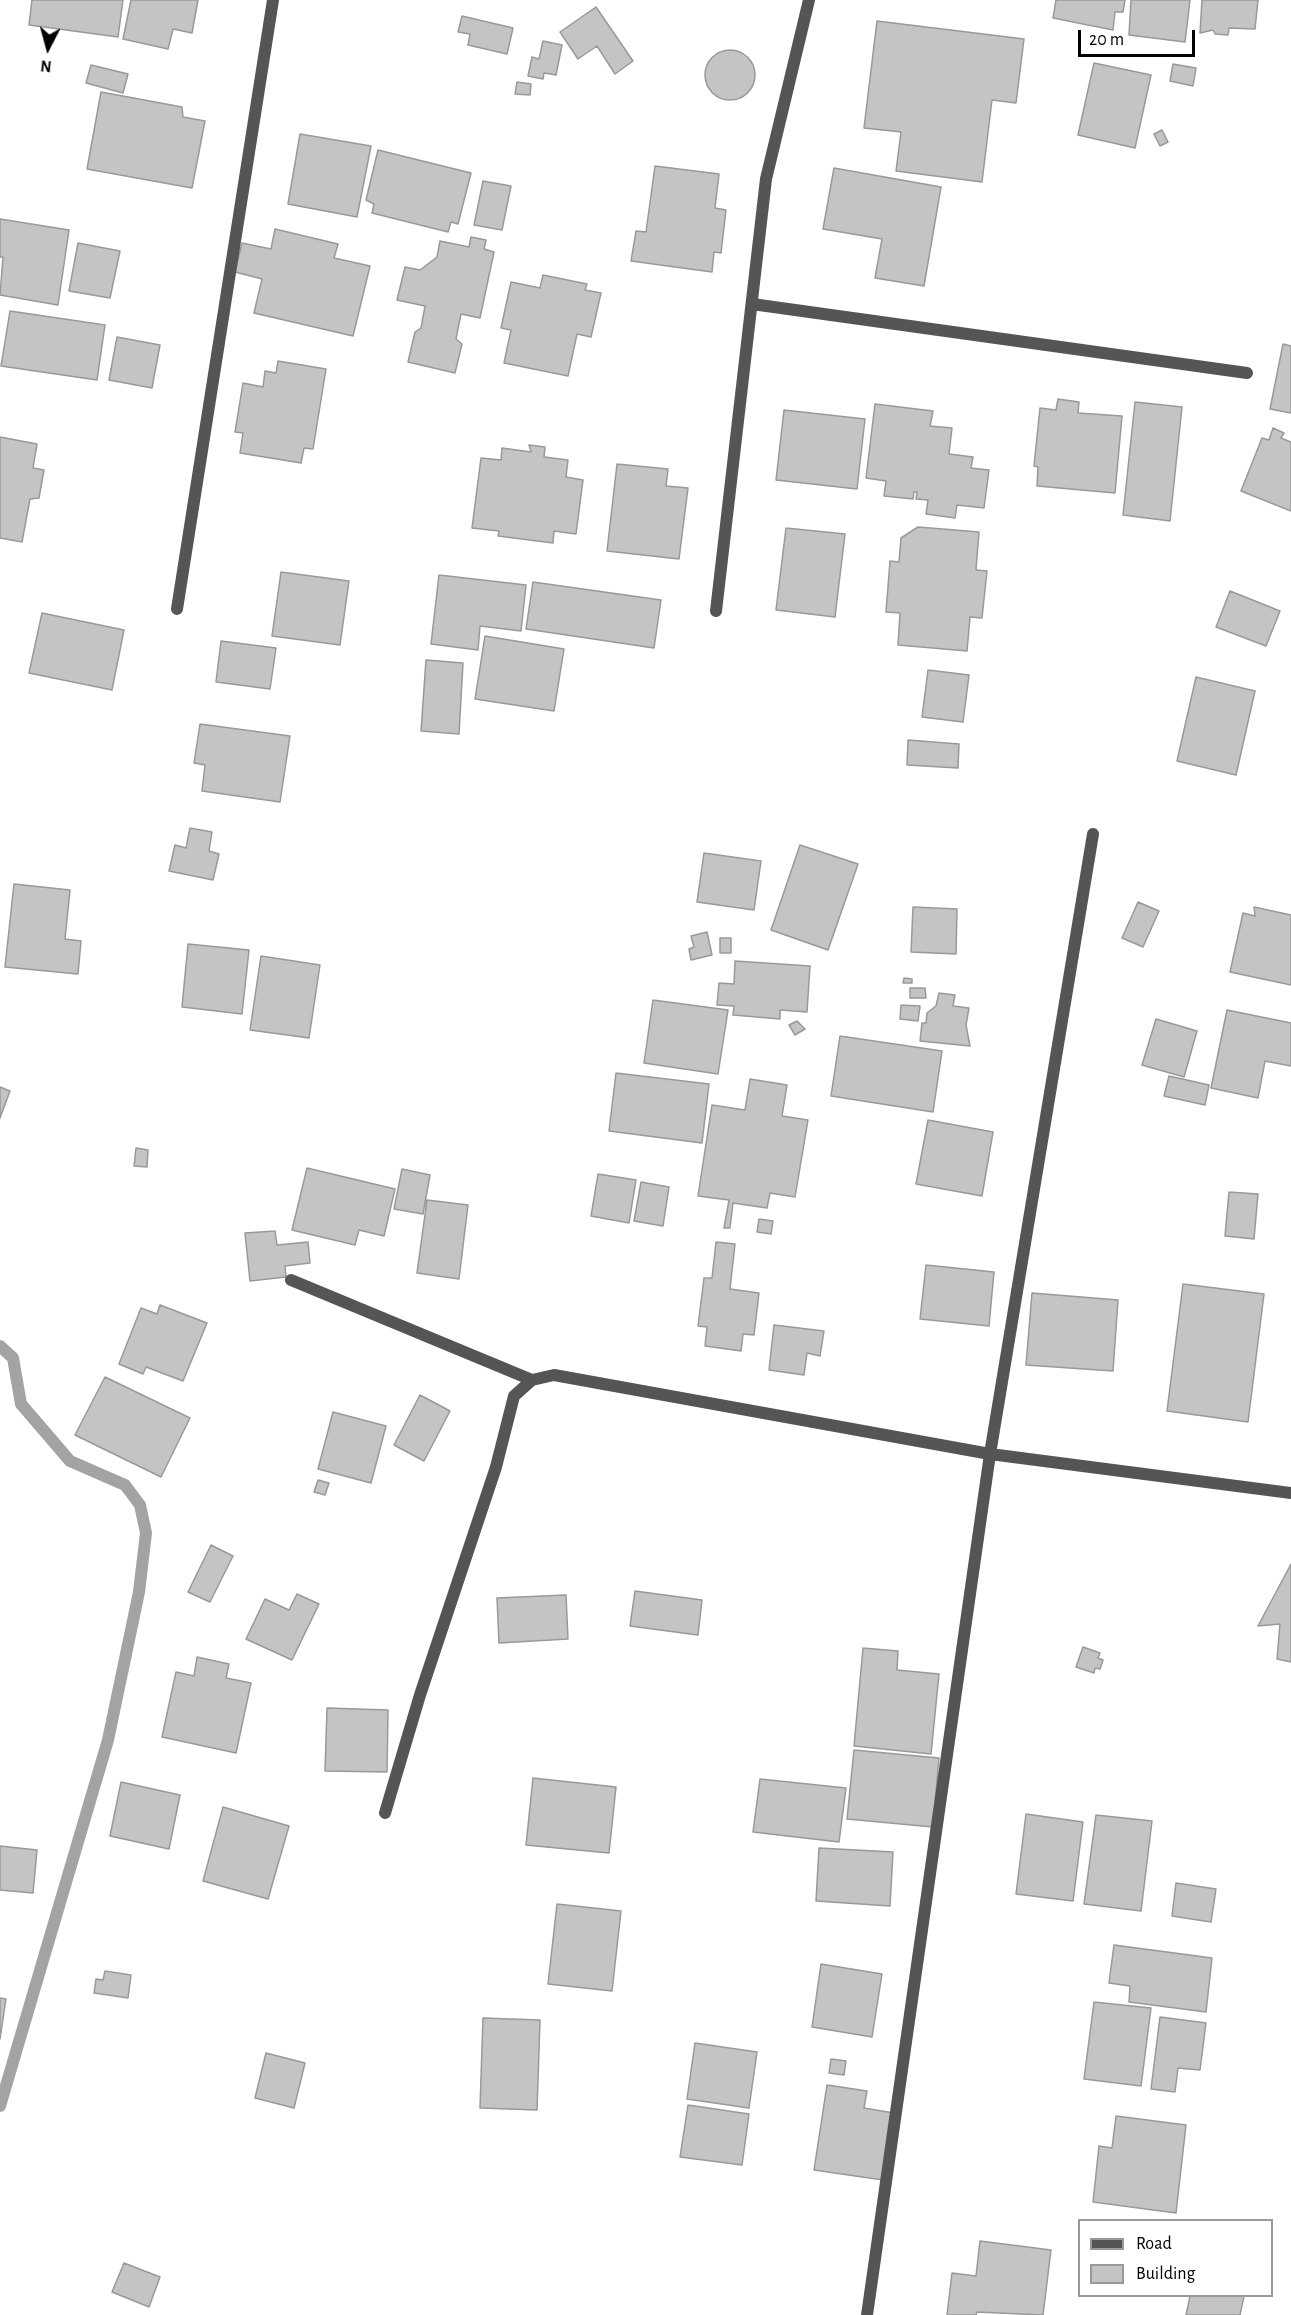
<!DOCTYPE html>
<style>
body{margin:0}
#map{position:relative;width:1291px;height:2315px;overflow:hidden;background:#fff;font-family:"Alegreya Sans",sans-serif}
canvas{display:block}
.legend{position:absolute;left:1078px;top:2219px;width:195px;height:78px;box-sizing:border-box;background:#fff;border:2px solid #999;margin:0;padding:8px 10px;list-style:none;font-size:18px;color:#000}
.legend li{display:flex;align-items:center;gap:12px;height:30px}
.legend b{width:30px;border:2px solid #999}
.north{position:absolute;left:18px;top:18px;width:60px;height:60px;-webkit-text-stroke:4px #fff;paint-order:stroke;rotate:186deg;font-size:16px;font-weight:700;line-height:24px;text-align:center;color:#000}
.north::after{content:'';display:block;margin:auto;width:21px;height:27px;background:#000;clip-path:polygon(50% 0,100% 100%,50% 72%,0 100%)}
.scale{position:absolute;left:1078px;top:30px;width:117px;height:27px;box-sizing:border-box;border:3px solid #000;border-top:0;padding-left:8px;font-size:18px;line-height:21px;white-space:nowrap;color:#000;-webkit-text-stroke:4px #fff;paint-order:stroke}
</style>
<div id="map">
<canvas width="1291" height="2315"></canvas>
<ul class="legend">
<li><b style="height:8px;background:#555"></b>Road</li>
<li><b style="height:16px;background:#c4c4c4"></b>Building</li>
</ul>
<div class="north">N</div>
<div class="scale">20 m</div>
</div>
<script>
const g = document.querySelector('canvas').getContext('2d');
g.lineJoin = 'round';
function toPath(rows) {
  const path = new Path2D();
  for (const r of rows) {
    if (r.length === 3) {
      path.moveTo(r[0] + r[2], r[1]);
      path.arc(r[0], r[1], r[2], 0, 2 * Math.PI);
      continue;
    }
    path.moveTo(r[0], r[1]);
    for (let i = 2; i < r.length; i += 2) path.lineTo(r[i], r[i + 1]);
  }
  return path;
}
function trace(path, color, width, dash) {
  g.strokeStyle = color;
  g.lineWidth = width;
  g.lineCap = dash ? 'butt' : 'round';
  g.setLineDash(dash || []);
  g.stroke(path);
}
function fillPath(path, color) {
  g.fillStyle = color;
  g.fill(path, 'evenodd');
}
trace(toPath([
 [0,1346,13,1358,21,1404,70,1461,125,1485,140,1505,146,1533,139,1592,108,1740,0,2106]
]), '#a3a3a3', 12);
const building = toPath([
 [32,0,123,0,118,37,29,25,32,0],
 [131,0,198,0,192,33,173,29,168,49,123,39,131,0],
 [1056,0,1125,0,1123,12,1115,12,1113,30,1053,18,1056,0],
 [1131,0,1190,0,1185,42,1129,35,1131,0],
 [1202,0,1258,0,1255,29,1229,28,1228,35,1215,34,1213,30,1200,33,1202,0],
 [596,7,633,61,615,74,597,46,578,59,560,32,596,7],
 [462,16,513,28,507,54,468,45,470,34,458,32,462,16],
 [877,21,1024,39,1016,103,992,100,982,182,896,171,901,132,864,128,877,21],
 [543,41,562,45,556,75,544,73,543,79,528,76,532,57,539,59,543,41],
 [730,75,25],
 [1094,63,1151,75,1135,148,1078,135,1094,63],
 [1173,64,1196,68,1193,86,1170,81,1173,64],
 [91,65,128,74,123,93,86,83,91,65],
 [517,82,531,84,530,95,515,94,517,82],
 [101,92,182,107,183,117,205,121,192,188,87,169,101,92],
 [1162,130,1168,142,1160,146,1154,134,1162,130],
 [300,134,371,146,357,217,288,204,300,134],
 [378,150,471,173,458,224,451,222,448,232,372,213,374,204,366,200,378,150],
 [655,166,719,174,715,208,726,210,721,253,714,252,712,272,631,261,636,231,646,232,655,166],
 [834,168,941,187,924,286,875,278,882,239,823,229,834,168],
 [483,181,511,186,502,230,474,225,483,181],
 [0,219,69,230,58,305,0,295,3,257,0,257,0,219],
 [275,229,338,244,334,258,370,266,353,336,254,313,262,279,235,272,242,243,271,249,275,229],
 [471,237,486,240,484,249,494,252,480,318,461,314,456,339,462,344,455,373,408,362,415,332,421,328,425,306,397,300,405,267,420,270,437,257,440,241,469,247,471,237],
 [78,243,120,251,110,298,69,291,78,243],
 [543,275,587,284,585,290,601,293,591,337,577,334,568,376,504,363,511,330,501,328,511,282,540,288,543,275],
 [10,311,105,325,97,380,1,366,10,311],
 [117,337,160,345,152,388,109,380,117,337],
 [1283,344,1291,346,1291,413,1270,409,1283,344],
 [278,361,326,369,313,449,304,448,301,463,240,453,243,433,235,432,243,383,263,387,265,371,276,373,278,361],
 [1058,399,1079,402,1078,413,1122,416,1115,493,1037,486,1038,467,1034,466,1040,408,1056,410,1058,399],
 [1135,402,1182,407,1170,521,1123,515,1135,402],
 [875,404,933,411,930,426,952,428,949,454,973,457,971,468,989,470,984,508,957,505,955,518,926,514,928,500,916,499,917,492,914,492,913,499,884,496,886,481,866,478,875,404],
 [784,410,865,419,857,489,776,480,784,410],
 [1273,428,1284,433,1281,438,1291,442,1291,511,1241,491,1262,438,1269,440,1273,428],
 [0,437,37,444,33,468,44,470,39,498,30,499,22,542,0,538,0,437],
 [529,445,545,447,544,457,568,460,566,477,583,480,576,534,554,531,553,543,498,536,499,531,472,528,481,458,501,460,502,448,531,452,529,445],
 [617,464,668,469,666,486,688,488,679,559,607,551,617,464],
 [918,527,979,532,976,570,987,571,982,618,970,617,967,651,898,645,900,613,886,612,890,561,899,562,901,538,918,527],
 [786,528,845,534,835,617,776,610,786,528],
 [281,572,349,581,340,645,272,636,281,572],
 [439,575,526,585,521,631,480,626,478,650,431,644,439,575],
 [533,582,661,600,654,648,526,629,533,582],
 [1230,591,1280,611,1266,646,1216,627,1230,591],
 [42,613,124,630,112,690,29,673,42,613],
 [485,636,564,649,554,711,475,699,485,636],
 [221,641,276,648,270,689,216,682,221,641],
 [426,660,463,663,459,734,421,731,426,660],
 [928,670,969,675,963,722,922,717,928,670],
 [1196,677,1255,691,1236,775,1177,761,1196,677],
 [200,724,290,736,280,802,202,791,205,765,194,763,200,724],
 [908,740,959,744,958,768,907,765,908,740],
 [190,828,212,832,209,851,219,854,213,880,169,871,175,845,186,848,190,828],
 [800,845,858,864,828,950,771,930,800,845],
 [704,853,761,861,754,910,697,902,704,853],
 [14,884,70,890,65,939,81,941,78,974,5,967,14,884],
 [1138,902,1159,911,1143,947,1122,938,1138,902],
 [913,907,957,909,956,954,911,952,913,907],
 [1254,907,1291,915,1291,985,1230,972,1243,913,1255,916,1254,907],
 [707,932,712,955,691,960,689,949,694,947,691,936,707,932],
 [720,938,731,938,731,953,720,953,720,938],
 [188,944,249,950,242,1014,182,1007,188,944],
 [261,956,320,965,309,1038,250,1030,261,956],
 [735,961,810,966,807,1012,780,1010,780,1019,733,1015,734,1006,717,1005,719,983,734,984,735,961],
 [904,978,912,979,912,983,903,983,904,978],
 [910,988,925,988,926,998,910,998,910,988],
 [939,993,955,995,953,1006,969,1008,966,1025,970,1046,920,1041,922,1023,926,1023,927,1013,936,1006,939,993],
 [653,1000,728,1010,718,1074,644,1063,653,1000],
 [901,1005,920,1006,918,1021,900,1019,901,1005],
 [1227,1010,1291,1023,1291,1066,1265,1061,1258,1098,1211,1088,1227,1010],
 [1156,1019,1197,1031,1184,1077,1142,1065,1156,1019],
 [797,1021,805,1029,795,1035,789,1025,797,1021],
 [840,1036,942,1051,933,1112,831,1096,840,1036],
 [616,1073,709,1084,702,1143,609,1131,616,1073],
 [1169,1076,1209,1085,1205,1105,1164,1096,1169,1076],
 [750,1079,787,1085,782,1116,808,1120,795,1197,770,1193,767,1208,733,1203,730,1228,724,1228,729,1200,698,1196,712,1105,745,1110,750,1079],
 [0,1087,10,1091,0,1118,0,1087],
 [928,1120,993,1132,982,1196,916,1184,928,1120],
 [136,1148,148,1150,147,1167,134,1166,136,1148],
 [307,1168,395,1189,384,1236,359,1230,355,1245,292,1230,307,1168],
 [402,1169,430,1175,423,1214,394,1209,402,1169],
 [598,1174,636,1180,629,1223,591,1216,598,1174],
 [641,1182,669,1187,663,1226,634,1221,641,1182],
 [1229,1192,1258,1194,1254,1239,1225,1236,1229,1192],
 [427,1200,468,1205,459,1279,417,1273,427,1200],
 [759,1219,773,1221,771,1234,757,1232,759,1219],
 [275,1231,277,1245,308,1242,310,1263,285,1266,286,1277,250,1281,245,1233,275,1231],
 [716,1242,735,1244,730,1289,759,1293,754,1335,743,1334,741,1351,705,1346,707,1327,698,1326,704,1278,712,1278,716,1242],
 [926,1265,994,1272,989,1326,920,1319,926,1265],
 [1183,1284,1264,1294,1248,1422,1167,1411,1183,1284],
 [1032,1293,1118,1300,1113,1371,1026,1365,1032,1293],
 [160,1305,207,1323,183,1381,146,1367,143,1374,119,1364,141,1308,157,1314,160,1305],
 [774,1325,824,1331,820,1356,807,1353,804,1375,769,1370,774,1325],
 [105,1377,190,1418,161,1477,75,1435,105,1377],
 [420,1395,450,1411,424,1461,394,1445,420,1395],
 [333,1412,386,1426,371,1483,318,1469,333,1412],
 [318,1480,329,1483,325,1495,314,1492,318,1480],
 [211,1545,233,1556,210,1602,188,1592,211,1545],
 [1291,1564,1291,1662,1277,1659,1280,1624,1258,1626,1291,1564],
 [635,1591,702,1600,698,1635,630,1626,635,1591],
 [297,1594,319,1604,292,1660,246,1639,265,1599,289,1610,297,1594],
 [566,1595,568,1639,499,1643,497,1598,566,1595],
 [1083,1647,1100,1653,1098,1658,1103,1660,1100,1669,1095,1668,1094,1673,1076,1667,1083,1647],
 [863,1648,898,1651,897,1670,939,1674,931,1754,854,1746,863,1648],
 [197,1657,229,1664,226,1678,251,1683,236,1753,162,1737,176,1672,194,1676,197,1657],
 [327,1708,388,1710,387,1772,325,1771,327,1708],
 [854,1750,939,1758,933,1827,847,1819,854,1750],
 [533,1778,616,1787,609,1853,526,1845,533,1778],
 [760,1779,846,1788,839,1842,753,1832,760,1779],
 [121,1782,180,1795,169,1849,110,1836,121,1782],
 [223,1807,289,1826,268,1899,203,1881,223,1807],
 [1026,1814,1083,1822,1073,1901,1016,1894,1026,1814],
 [1096,1815,1152,1821,1141,1911,1084,1904,1096,1815],
 [0,1846,37,1850,33,1893,0,1890,0,1846],
 [819,1848,893,1852,890,1906,816,1901,819,1848],
 [1176,1883,1216,1889,1211,1922,1172,1916,1176,1883],
 [557,1904,621,1911,612,1991,548,1984,557,1904],
 [1114,1945,1212,1958,1206,2012,1129,2002,1130,1986,1109,1983,1114,1945],
 [821,1964,882,1974,872,2037,812,2027,821,1964],
 [105,1971,131,1975,128,1998,94,1993,96,1979,103,1980,105,1971],
 [0,1998,6,1999,0,2039,0,1998],
 [1094,2002,1151,2008,1141,2086,1084,2079,1094,2002],
 [1160,2017,1206,2023,1200,2070,1178,2068,1175,2092,1151,2089,1160,2017],
 [483,2018,540,2020,537,2110,480,2108,483,2018],
 [695,2043,757,2052,749,2108,687,2099,695,2043],
 [266,2053,305,2063,294,2108,255,2098,266,2053],
 [831,2059,846,2061,844,2075,829,2073,831,2059],
 [827,2085,867,2091,864,2108,894,2113,883,2180,814,2170,827,2085],
 [688,2105,749,2114,742,2165,680,2157,688,2105],
 [1116,2116,1186,2125,1176,2213,1093,2202,1099,2146,1112,2148,1116,2116],
 [980,2241,1051,2250,1043,2315,977,2312,976,2315,947,2315,952,2273,976,2276,980,2241],
 [124,2263,160,2277,149,2307,112,2292,124,2263],
 [1190,2296,1244,2296,1240,2315,1186,2315,1190,2296]
]);
fillPath(building, '#c4c4c4');
trace(building, '#999', 1.5);
trace(toPath([
 [752,304,1247,373],
 [177,609,273,0],
 [716,611,766,179,809,0],
 [291,1280,532,1380],
 [385,1813,420,1695,496,1467,514,1396,532,1380,554,1375,990,1454,1291,1493],
 [867,2315,990,1454,1093,834]
]), '#555', 12);
</script>
